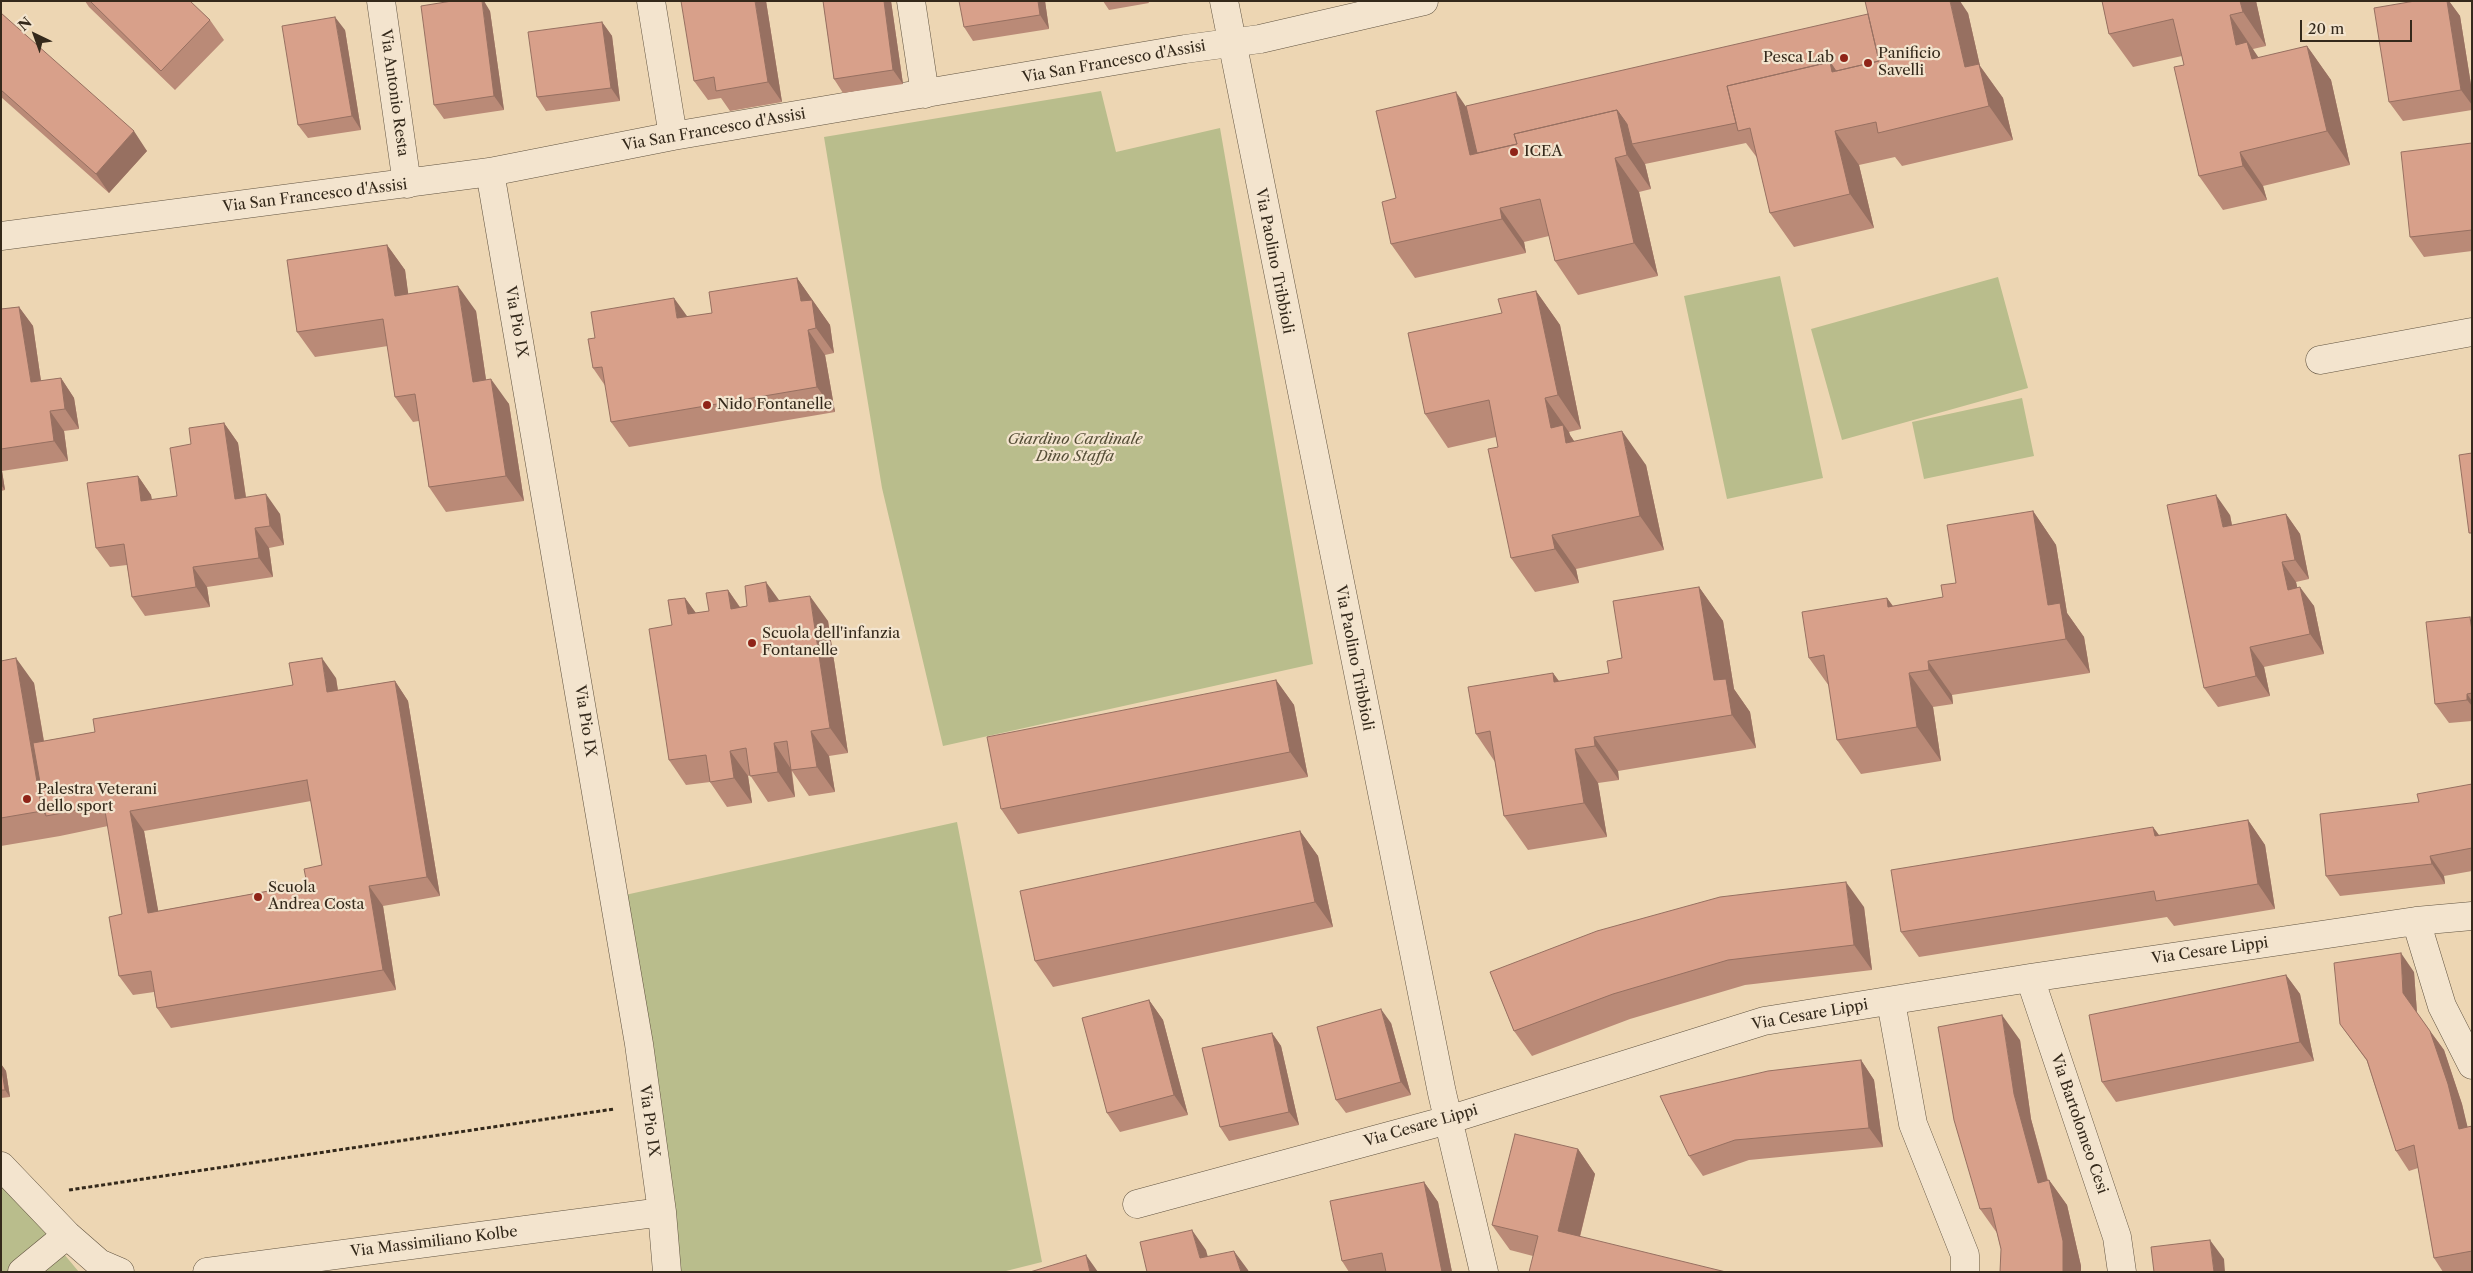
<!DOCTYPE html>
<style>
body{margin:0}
#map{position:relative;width:2473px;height:1273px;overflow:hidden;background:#edd6b3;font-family:"Libre Caslon Text",serif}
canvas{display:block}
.frame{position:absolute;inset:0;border:2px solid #34291b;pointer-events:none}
.north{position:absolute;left:10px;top:10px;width:50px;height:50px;-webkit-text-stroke:4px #f3e4ce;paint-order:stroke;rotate:318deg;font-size:14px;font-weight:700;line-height:20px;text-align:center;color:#34291b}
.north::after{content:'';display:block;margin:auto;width:18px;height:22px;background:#34291b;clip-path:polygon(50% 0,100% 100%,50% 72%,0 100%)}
.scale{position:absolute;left:2300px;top:20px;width:112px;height:22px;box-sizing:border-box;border:2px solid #34291b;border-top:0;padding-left:6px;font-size:15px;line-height:18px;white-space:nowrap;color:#34291b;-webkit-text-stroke:4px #f3e4ce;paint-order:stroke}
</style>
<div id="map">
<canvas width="2473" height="1273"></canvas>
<div class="frame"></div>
<div class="north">N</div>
<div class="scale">20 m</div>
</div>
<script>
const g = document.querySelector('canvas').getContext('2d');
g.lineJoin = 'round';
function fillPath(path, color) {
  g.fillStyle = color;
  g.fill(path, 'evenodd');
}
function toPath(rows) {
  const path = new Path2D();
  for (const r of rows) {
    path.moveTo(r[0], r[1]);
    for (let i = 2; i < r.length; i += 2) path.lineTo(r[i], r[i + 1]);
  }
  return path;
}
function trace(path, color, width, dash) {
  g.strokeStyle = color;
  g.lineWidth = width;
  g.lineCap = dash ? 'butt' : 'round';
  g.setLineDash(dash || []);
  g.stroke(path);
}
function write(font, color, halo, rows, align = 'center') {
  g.font = font + ' "Libre Caslon Text",serif';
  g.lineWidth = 4.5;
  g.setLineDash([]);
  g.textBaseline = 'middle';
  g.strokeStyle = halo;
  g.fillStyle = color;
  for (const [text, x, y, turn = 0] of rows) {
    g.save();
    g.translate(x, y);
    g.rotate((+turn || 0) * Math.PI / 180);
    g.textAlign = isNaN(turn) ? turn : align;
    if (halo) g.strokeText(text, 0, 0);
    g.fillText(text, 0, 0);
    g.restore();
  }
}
fillPath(toPath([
 [1101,91,1116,152,1220,128,1313,664,943,746,882,488,824,137],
 [1780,276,1823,478,1727,499,1684,296],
 [1998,277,2028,388,1842,440,1811,329],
 [2022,398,2034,456,1924,479,1912,422],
 [957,822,1042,1262,1002,1272,667,1272,625,895],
 [1,1179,79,1272,1,1272]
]), '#b9bd8c');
const minor = toPath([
 [381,1,407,184],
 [651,1,673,136],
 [911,1,925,94],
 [1224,1,1442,1093,1484,1272],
 [490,172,639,1044,662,1212,667,1272],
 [1,236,490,172,673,136,1185,49,1260,39,1424,1],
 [2320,360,2472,332],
 [2416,921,2442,1006,2472,1065],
 [2030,978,2117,1237,2122,1272],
 [1891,1002,1913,1124,1965,1255,1965,1272],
 [1,1166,67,1235,99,1263,120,1272],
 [1137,1204,1448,1120,1764,1021,2030,978,2416,921,2472,916],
 [22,1272,67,1235],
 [207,1272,662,1212]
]);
trace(minor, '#625441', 29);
trace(toPath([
 [69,1190,614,1109]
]), '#34291b', 3, [4, 2.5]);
trace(minor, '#f3e4ce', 28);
fillPath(toPath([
 [85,1,190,1,210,20,224,40,175,90,89,7],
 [766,1,782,102,730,111,721,98,708,100,694,81],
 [823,1,891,1,903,84,843,93,834,79],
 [1045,1,1049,29,973,41,964,27],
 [1103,1,1148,1,1149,3,1109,10],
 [2102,1,2256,1,2266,46,2253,49,2254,52,2258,58,2307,46,2331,80,2350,165,2263,186,2267,200,2223,210,2199,176,2184,65,2182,56,2133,67,2109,34],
 [2415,1,2449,1,2460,16,2472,91,2472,110,2403,121,2389,102],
 [490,11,504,110,444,119,434,105],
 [1,13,147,151,109,193,1,97],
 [1968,13,1980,66,2003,98,2013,140,1902,166,1895,157,1859,165,1874,228,1794,247,1770,213,1758,159,1746,143,1645,164,1651,189,1639,192,1658,276,1578,295,1555,261,1549,236,1524,242,1526,253,1415,278,1391,244,1396,198,1466,106],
 [602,22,612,36,620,101,546,111,537,97],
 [345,30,361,130,308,138,298,125],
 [2472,143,2472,251,2424,257,2410,237],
 [387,245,405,270,408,294,476,311,486,380,509,404,524,501,446,512,429,487,419,421,413,422,395,397,388,346,315,357,297,332],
 [797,278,830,325,834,353,825,355,835,412,629,447,611,422,606,387,593,368,595,338,687,317,712,313],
 [1536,291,1560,325,1581,429,1569,432,1570,435,1574,441,1646,465,1664,550,1576,569,1579,583,1535,592,1511,558,1498,447,1496,437,1448,448,1425,414,1502,313],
 [19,307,33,326,41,381,61,378,74,398,79,429,64,431,68,461,2,471,5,490,1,491,1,309],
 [224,423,238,443,246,497,280,514,284,545,269,548,273,577,207,587,210,607,145,616,132,597,127,565,110,567,96,548,138,476,151,495,152,500,177,496,191,444],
 [2033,511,2056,545,2067,613,2084,637,2090,673,1952,695,1953,704,1933,707,1941,761,1861,774,1837,740,1829,686,1809,658,1887,598,1893,606,1943,597,1956,583],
 [2286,514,2300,534,2309,579,2296,582,2297,587,2314,606,2324,654,2264,667,2270,696,2218,707,2204,688,2230,515,2232,525],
 [1699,587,1723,621,1734,689,1750,712,1756,748,1618,771,1619,780,1598,783,1607,837,1528,850,1504,816,1495,762,1476,734,1553,673,1559,681,1609,673,1622,658],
 [728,590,740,607,779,601,828,621,848,753,829,756,835,792,809,796,792,771,795,797,768,802,750,775,748,776,752,803,727,807,710,782,686,785,669,760,672,625,685,598,696,613,709,611],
 [2472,619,2472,721,2449,723,2435,704],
 [1,661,34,683,44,741,95,732,336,678,338,690,395,681,408,701,440,896,383,906,396,990,171,1028,157,1008,154,992,133,995,119,976,122,914,108,826,60,836,1,846],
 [311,801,322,865,307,884,158,911,144,831],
 [1276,680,1294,705,1308,777,1018,834,1001,809],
 [2472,784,2472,871,2444,876,2445,884,2340,896,2326,876,2419,802],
 [2248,820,2265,845,2275,909,2174,926,2167,917,1919,957,1901,932,2153,827,2159,835],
 [1300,831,1318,856,1333,927,1053,987,1035,961],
 [1864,907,1872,970,1745,985,1630,1019,1532,1056,1514,1031,1490,972],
 [2414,972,2417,1013,2444,1050,2462,1104,2467,1127,2472,1126,2472,1272,2443,1272,2434,1258,2418,1168,2409,1171,2396,1151,2367,1061,2340,1024],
 [2286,975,2300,994,2314,1061,2116,1102,2102,1082],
 [1149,1000,1163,1020,1188,1115,1120,1132,1107,1113],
 [1391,1023,1411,1095,1346,1113,1336,1100],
 [1272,1033,1281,1046,1299,1125,1229,1141,1220,1127],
 [2020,1040,2031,1119,2048,1180,2049,1180,2067,1205,2081,1266,2001,1249,1997,1233,1980,1209],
 [1861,1060,1874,1080,1883,1147,1749,1160,1703,1176,1689,1156],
 [1,1064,6,1071,10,1097,1,1098],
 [1578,1149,1595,1174,1580,1237,1533,1256,1510,1250,1492,1225],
 [1424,1182,1438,1202,1452,1272,1349,1272,1342,1261]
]), '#ba8a77');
fillPath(toPath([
 [482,1,484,1,490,11,504,110,494,96],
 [755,1,766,1,782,102,768,82],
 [884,1,891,1,903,84,893,70],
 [1038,1,1045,1,1049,29,1040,15],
 [1950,1,1960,1,1968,13,1980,66,2003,98,2013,140,1989,106,1965,67],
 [2240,1,2256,1,2266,46,2243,12],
 [2447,1,2449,1,2460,16,2472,91,2472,105,2461,90],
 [2230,15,2271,76,2275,93,2236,45],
 [335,17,345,30,361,130,352,116],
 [602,22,612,36,620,101,611,88],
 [2307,46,2331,80,2350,165,2327,131],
 [1830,62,1846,85,1832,72],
 [1456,92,1479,126,1480,169,1470,155],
 [1617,110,1640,142,1632,144,1645,164,1651,189,1627,155],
 [134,131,147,151,109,193,96,174],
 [1835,131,1859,165,1874,228,1850,194],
 [2240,152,2263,186,2267,200,2243,166],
 [1615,158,1639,192,1658,276,1634,243],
 [1500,208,1524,242,1526,253,1502,219],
 [387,245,405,270,412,321,395,296],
 [797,278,830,325,834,353,816,328,801,301],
 [458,286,476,311,490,407,473,382],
 [1536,291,1560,325,1581,429,1558,395],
 [674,298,692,323,677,318],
 [19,307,33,326,44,402,31,382],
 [808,330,825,355,835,412,817,387],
 [61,378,74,398,79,429,65,409],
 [491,379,509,404,524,501,506,476],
 [1545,398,1569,432,1570,435,1586,459,1590,477,1551,428],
 [50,411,64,431,68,461,54,441],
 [224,423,238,443,249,519,235,499],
 [1622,431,1646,465,1664,550,1640,516],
 [1,470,2,471,5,490,1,485],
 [138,476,151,495,155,521,141,501],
 [266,494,280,514,284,545,270,526],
 [2216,495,2230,515,2236,547,2223,527],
 [2033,511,2056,545,2067,613,2084,637,2090,673,2066,639,2048,605],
 [2286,514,2300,534,2309,579,2295,560],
 [255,528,269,548,273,577,259,558],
 [1552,535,1576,569,1579,583,1555,549],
 [2282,562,2296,582,2302,609,2288,590],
 [193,567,207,587,210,607,196,587],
 [766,582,784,607,769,602],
 [1699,587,1723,621,1734,689,1750,712,1756,748,1732,715,1714,680],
 [2300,587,2314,606,2324,654,2310,634],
 [728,590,745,615,731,609],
 [810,596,828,621,848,753,830,728],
 [685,598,703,623,688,614],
 [1887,598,1911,632,1888,607],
 [2250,647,2264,667,2270,696,2256,676],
 [16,658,34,683,56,814,46,816,42,811],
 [322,658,336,678,341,712,327,692],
 [1928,661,1952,695,1953,704,1929,670],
 [1553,673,1577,707,1554,682],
 [1909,673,1933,707,1941,761,1917,727],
 [1276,680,1294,705,1308,777,1290,752],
 [395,681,408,701,440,896,427,877],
 [2467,694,2472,701,2472,706,2467,700],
 [811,731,829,756,835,792,817,767],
 [1594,737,1618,771,1619,780,1595,746],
 [774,743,791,769,795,797,778,772],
 [1575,749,1598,783,1607,837,1584,803],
 [730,751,748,776,752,803,734,778],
 [130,811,144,831,162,932,148,913],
 [2248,820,2265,845,2275,909,2258,884],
 [2153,827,2171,852,2155,836],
 [1300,831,1318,856,1333,927,1315,902],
 [2430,856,2444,876,2445,884,2432,864],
 [1846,882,1864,907,1872,970,1854,945],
 [369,886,383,906,396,990,383,970],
 [2401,953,2414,972,2417,1013,2403,993],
 [2286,975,2300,994,2314,1061,2300,1042],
 [1149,1000,1163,1020,1188,1115,1174,1095],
 [1381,1009,1391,1023,1411,1095,1401,1082],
 [2002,1015,2020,1040,2031,1119,2055,1208,2038,1183,2014,1094],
 [2430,1031,2444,1050,2462,1104,2472,1145,2459,1129],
 [1272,1033,1281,1046,1299,1125,1289,1112],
 [1861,1060,1874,1080,1883,1147,1869,1128],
 [1,1064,6,1071,10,1097,5,1090],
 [1578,1149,1595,1174,1575,1256,1558,1231],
 [2049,1180,2067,1205,2081,1266,2081,1272,2063,1272],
 [1424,1182,1438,1202,1452,1272,1442,1272],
 [1192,1230,1206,1250,1212,1272,1200,1258],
 [2210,1240,2224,1259,2225,1272,2214,1272],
 [1234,1251,1248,1270,1249,1272,1241,1272],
 [1086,1255,1098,1272,1090,1272]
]), '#977061');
const building = toPath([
 [90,1,190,1,210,20,161,71,90,1],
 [452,1,482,1,494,96,434,105,421,6,452,1],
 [681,1,755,1,768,82,716,91,714,77,694,81,681,1],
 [823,1,884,1,893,70,834,79,823,1],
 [959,1,1038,1,1040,15,964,27,959,1],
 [1865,1,1950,1,1965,67,1979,64,1989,106,1878,133,1876,122,1835,131,1850,194,1770,213,1750,128,1738,131,1727,86,1830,62,1832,72,1879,61,1865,1],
 [2102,1,2240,1,2243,12,2230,15,2236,45,2247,42,2252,59,2307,46,2327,131,2240,152,2243,166,2199,176,2174,67,2184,65,2173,19,2109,34,2102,1],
 [2415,1,2447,1,2461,90,2389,102,2374,8,2415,1],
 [1,13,134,131,96,174,1,90,1,13],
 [1868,14,1879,61,1836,71,1830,62,1727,86,1736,123,1632,144,1627,124,1617,110,1514,134,1517,144,1477,153,1466,106,1868,14],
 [335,17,352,116,298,125,282,26,335,17],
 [602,22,611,88,537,97,528,32,602,22],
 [1456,92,1470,155,1517,144,1514,134,1617,110,1627,155,1615,158,1634,243,1555,261,1540,199,1500,208,1502,219,1391,244,1382,202,1396,198,1376,111,1456,92],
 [2472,143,2472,230,2410,237,2401,152,2472,143],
 [387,245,395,296,458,286,473,382,491,379,506,476,429,487,415,394,395,397,383,319,297,332,287,260,387,245],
 [797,278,801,301,812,300,816,328,808,330,817,387,611,422,602,367,593,368,588,339,595,338,591,312,674,298,677,318,712,313,709,292,797,278],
 [1536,291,1558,395,1545,398,1551,428,1563,425,1566,443,1622,431,1640,516,1552,535,1555,549,1511,558,1488,449,1498,447,1489,400,1425,414,1408,333,1502,313,1498,299,1536,291],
 [19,307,31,382,61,378,65,409,50,411,54,441,1,449,1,309,19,307],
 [224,423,235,499,266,494,270,526,255,528,259,558,193,567,196,587,132,597,124,544,96,548,87,483,138,476,141,501,177,496,170,448,191,444,189,428,224,423],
 [2472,453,2472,533,2469,533,2459,455,2472,453],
 [2216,495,2223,527,2286,514,2295,560,2282,562,2288,590,2300,587,2310,634,2250,647,2256,676,2204,688,2167,505,2216,495],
 [2033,511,2048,605,2060,603,2066,639,1928,661,1929,670,1909,673,1917,727,1837,740,1824,655,1809,658,1802,612,1887,598,1888,607,1943,597,1941,585,1956,583,1947,525,2033,511],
 [766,582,769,602,810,596,830,728,811,731,817,767,791,770,787,741,774,743,778,772,750,776,746,748,730,751,734,778,710,782,706,755,669,760,649,629,672,625,668,600,685,598,688,614,709,611,706,593,728,590,731,609,747,606,745,586,766,582],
 [1699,587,1714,680,1726,679,1732,715,1594,737,1595,746,1575,749,1584,803,1504,816,1490,731,1476,734,1468,687,1553,673,1554,682,1609,673,1607,661,1622,658,1613,601,1699,587],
 [2470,617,2472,631,2472,693,2467,694,2467,700,2435,704,2426,622,2470,617],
 [16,658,42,811,1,818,1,661,16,658],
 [322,658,327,692,395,681,427,877,369,886,383,970,157,1008,151,971,119,976,109,917,122,914,104,805,46,816,33,743,95,732,93,719,293,685,289,663,322,658],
 [307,780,322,865,304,869,307,884,148,913,130,811,307,780],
 [1276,680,1290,752,1001,809,987,737,1276,680],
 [2472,784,2472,848,2430,856,2432,864,2326,876,2320,814,2419,802,2417,794,2472,784],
 [2248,820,2258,884,2156,901,2154,891,1901,932,1891,870,2153,827,2155,836,2248,820],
 [1300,831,1315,902,1035,961,1020,891,1300,831],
 [1846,882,1854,945,1728,960,1613,994,1514,1031,1490,972,1597,931,1720,897,1846,882],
 [2401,953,2403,993,2430,1031,2448,1084,2459,1129,2472,1126,2472,1251,2434,1258,2414,1145,2396,1151,2367,1060,2340,1024,2334,963,2401,953],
 [2286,975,2300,1042,2102,1082,2089,1015,2286,975],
 [1149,1000,1174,1095,1107,1113,1082,1018,1149,1000],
 [1381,1009,1401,1082,1336,1100,1317,1027,1381,1009],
 [2002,1015,2014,1094,2038,1183,2049,1180,2063,1241,2063,1272,2000,1272,2001,1249,1991,1208,1980,1209,1954,1120,1938,1027,2002,1015],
 [1272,1033,1289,1112,1220,1127,1202,1048,1272,1033],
 [1861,1060,1869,1128,1735,1140,1689,1156,1660,1096,1768,1071,1861,1060],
 [1,1065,5,1090,1,1090,1,1065],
 [1515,1134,1578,1149,1558,1231,1726,1272,1529,1272,1538,1236,1492,1225,1515,1134],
 [1424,1182,1442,1272,1386,1272,1382,1253,1342,1261,1330,1201,1424,1182],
 [1192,1230,1200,1258,1234,1251,1241,1272,1147,1272,1140,1242,1192,1230],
 [2210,1240,2214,1272,2154,1272,2151,1247,2210,1240],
 [1086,1255,1090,1272,1030,1272,1086,1255]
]);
fillPath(building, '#d8a08a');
trace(building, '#977061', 1);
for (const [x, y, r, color] of [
 [1844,58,5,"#8f2418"],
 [1868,63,5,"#8f2418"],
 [1514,152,5,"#8f2418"],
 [707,405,5,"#8f2418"],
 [752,643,5,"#8f2418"],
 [27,799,5,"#8f2418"],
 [258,897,5,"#8f2418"]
]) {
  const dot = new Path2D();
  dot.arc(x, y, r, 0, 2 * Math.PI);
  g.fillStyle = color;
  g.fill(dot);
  trace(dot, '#f3e4ce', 2);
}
write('15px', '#34291b', '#f3e4ce', [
 ["Panificio",1878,54],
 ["Savelli",1878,71],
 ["Pesca Lab",1834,58,"right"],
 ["ICEA",1524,152],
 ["Nido Fontanelle",717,405],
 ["Scuola dell'infanzia",762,634],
 ["Fontanelle",762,651],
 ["Palestra Veterani",37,790],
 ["dello sport",37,807],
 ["Scuola",268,888],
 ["Andrea Costa",268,905]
], 'left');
write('15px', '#34291b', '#f3e4ce', [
 ["Via San Francesco d'Assisi",1114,62,-10],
 ["Via Antonio Resta",394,93,82],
 ["Via San Francesco d'Assisi",714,130,-10],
 ["Via San Francesco d'Assisi",315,196,-7],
 ["Via Paolino Tribbioli",1274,261,79],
 ["Via Pio IX",516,322,80],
 ["Via Paolino Tribbioli",1354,658,79],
 ["Via Pio IX",585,721,81],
 ["Via Cesare Lippi",2210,951,-8],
 ["Via Cesare Lippi",1810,1015,-10],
 ["Via Pio IX",649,1121,82],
 ["Via Bartolomeo Cesi",2079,1124,71],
 ["Via Cesare Lippi",1421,1126,-16],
 ["Via Massimiliano Kolbe",434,1242,-7]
]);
write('italic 15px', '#554e37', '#f3e4ce', [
 ["Giardino Cardinale",1075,440],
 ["Dino Staffa",1075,457]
]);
</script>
